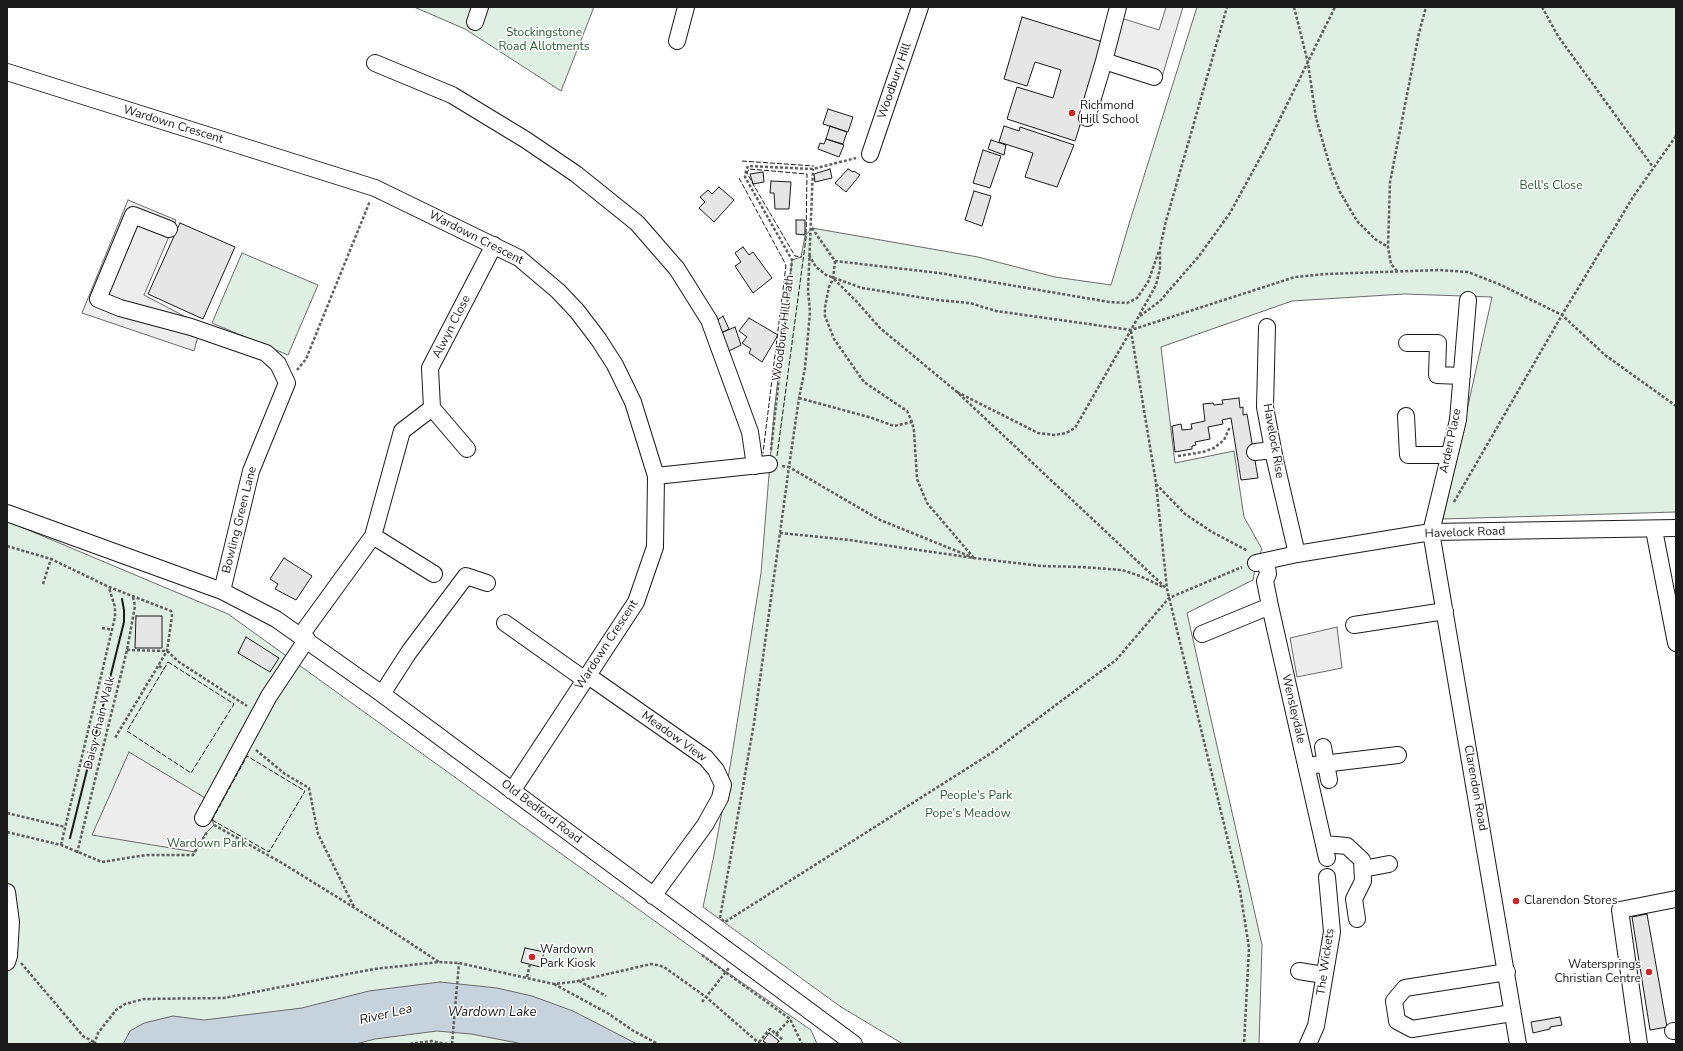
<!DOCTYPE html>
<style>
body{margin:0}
#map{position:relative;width:1683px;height:1051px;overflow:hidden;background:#fff;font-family:"Nunito Sans",sans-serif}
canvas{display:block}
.frame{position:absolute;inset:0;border:8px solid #1a1a1a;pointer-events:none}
</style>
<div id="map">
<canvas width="1683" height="1051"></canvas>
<div class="frame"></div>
</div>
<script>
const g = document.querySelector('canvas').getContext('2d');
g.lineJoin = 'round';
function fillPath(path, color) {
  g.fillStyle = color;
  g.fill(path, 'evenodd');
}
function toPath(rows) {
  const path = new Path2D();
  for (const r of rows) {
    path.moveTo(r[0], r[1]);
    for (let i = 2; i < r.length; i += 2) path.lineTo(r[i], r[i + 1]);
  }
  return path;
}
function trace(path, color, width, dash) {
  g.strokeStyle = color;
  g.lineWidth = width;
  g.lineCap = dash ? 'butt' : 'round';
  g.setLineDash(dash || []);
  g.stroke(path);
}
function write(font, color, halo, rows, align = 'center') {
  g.font = font + ' "Nunito Sans",sans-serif';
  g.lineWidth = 3;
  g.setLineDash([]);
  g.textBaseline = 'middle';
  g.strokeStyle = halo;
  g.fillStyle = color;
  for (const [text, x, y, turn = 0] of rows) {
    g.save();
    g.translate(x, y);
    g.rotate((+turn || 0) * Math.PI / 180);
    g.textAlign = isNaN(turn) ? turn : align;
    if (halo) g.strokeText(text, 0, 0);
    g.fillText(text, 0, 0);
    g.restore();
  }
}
const green = toPath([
 [414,7,594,7,561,91,465,29,414,7],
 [1197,7,1676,7,1676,512,1443,519,1492,297,1404,294,1292,301,1161,347,1175,463,1234,451,1244,517,1262,549,1256,563,1253,580,1187,613,1262,945,1259,1044,903,1044,841,1007,703,907,714,855,731,761,761,573,774,413,792,260,801,257,805,236,812,228,978,257,1055,277,1111,285,1129,224,1197,7],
 [242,253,318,285,288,355,212,323,242,253],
 [7,521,228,614,702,955,811,1030,817,1044,7,1044,7,521]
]);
fillPath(green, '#e0efe3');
trace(green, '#6a6a6a', 1);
const parking = toPath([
 [1166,7,1183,7,1162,77,1108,58,1121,18,1159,30,1166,7],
 [128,200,176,220,144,295,201,325,194,351,82,313,128,200],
 [1337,627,1342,668,1297,677,1290,638,1337,627],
 [129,752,212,802,212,820,214,825,205,834,195,852,92,835,129,752]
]);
fillPath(parking, '#ededed');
trace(parking, '#6a6a6a', 1);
const water = toPath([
 [440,982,497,988,532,996,573,1011,637,1044,523,1044,471,1034,437,1031,375,1039,356,1044,123,1044,130,1031,144,1023,173,1016,204,1020,302,1008,369,991,440,982]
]);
fillPath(water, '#c6d2dc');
trace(water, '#6a6a6a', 1);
const building = toPath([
 [1022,17,1106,43,1075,141,1007,119,1017,87,1053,98,1061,70,1035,62,1027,86,1004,79,1022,17],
 [828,109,853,117,848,132,823,124,828,109],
 [830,126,847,132,843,144,826,139,830,126],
 [1004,126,1019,131,1020,127,1074,145,1057,187,1025,177,1033,153,999,142,1004,126],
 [826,139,844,145,839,157,818,149,820,143,824,144,826,139],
 [991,140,1006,145,1004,155,988,149,991,140],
 [983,150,1001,156,990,188,973,183,983,150],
 [830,169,832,178,815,182,814,174,830,169],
 [848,169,853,172,854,171,860,175,846,192,835,183,848,169],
 [763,172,764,182,753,184,750,174,763,172],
 [771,181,791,182,789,209,775,209,774,193,770,193,771,181],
 [719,187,734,200,714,222,699,208,705,202,700,197,708,190,712,194,719,187],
 [974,191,991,196,982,226,965,220,974,191],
 [796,220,805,220,805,235,796,234,796,220],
 [180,223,235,247,203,319,148,294,180,223],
 [743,247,749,255,753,252,772,278,753,293,735,266,741,262,735,253,743,247],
 [723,316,729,329,721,333,716,321,723,316],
 [749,318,778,335,762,362,749,353,751,349,742,343,747,337,739,331,749,318],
 [735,327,741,345,729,351,721,333,735,327],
 [1239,398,1240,408,1243,407,1243,415,1247,414,1258,478,1241,480,1231,418,1222,420,1223,424,1208,427,1210,439,1195,442,1196,445,1192,446,1192,449,1175,452,1172,426,1181,424,1182,430,1192,429,1191,424,1205,421,1203,404,1213,403,1214,405,1223,404,1222,400,1239,398],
 [284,558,312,576,296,600,275,589,278,584,270,579,284,558],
 [136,616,162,616,162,648,135,648,136,616],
 [246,637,279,658,270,672,238,653,246,637],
 [1647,914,1667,1027,1650,1030,1632,917,1647,914],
 [525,948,544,952,540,967,521,962,525,948],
 [1560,1017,1562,1025,1550,1027,1550,1029,1533,1033,1531,1022,1560,1017],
 [769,1033,779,1041,777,1044,767,1044,763,1041,769,1033]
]);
fillPath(building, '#e6e6e6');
trace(building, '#1a1a1a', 1);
const minor = toPath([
 [1118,7,1104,61,1154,77],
 [475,22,480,7],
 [677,41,686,7],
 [375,63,452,95,526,140,576,174,637,223,677,269,709,320,750,432,755,466],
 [7,72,375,188,519,258,558,291,577,311,599,340,615,365,633,402,656,476,655,547,636,602,512,791],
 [1087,118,1104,61],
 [870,154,920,7],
 [169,229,133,215,98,299,120,308,191,327,266,353,278,364,287,383,251,471,222,591],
 [1468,300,1458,420,1431,532,1518,1044],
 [1267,327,1265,407,1275,460,1297,554],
 [1407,343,1438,343,1437,375,1462,376],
 [1406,416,1408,455,1448,455],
 [467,449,432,408,430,368,494,245],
 [1255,452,1273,450],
 [656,476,769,464],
 [7,513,222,591,276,619,382,694,854,1044],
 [1654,530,1676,643],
 [373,536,402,431,432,408],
 [1266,561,1268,574,1265,581,1270,606,1327,858],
 [1256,563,1297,554,1431,532,1676,528],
 [505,623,584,679],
 [1354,625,1445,611],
 [1202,634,1270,606],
 [301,635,373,536,434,574],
 [587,675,706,758,716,770,723,785,720,798,705,825,653,896],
 [382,694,409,652,466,576,487,583],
 [1323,747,1329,780],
 [1306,766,1398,755],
 [203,818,269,696,307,639],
 [1324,844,1347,846,1362,860,1363,881,1354,899,1357,919],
 [1363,869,1389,864],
 [7,892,11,922,9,956,7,962],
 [1299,971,1324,975],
 [1507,972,1405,988,1394,1001,1397,1021,1412,1029,1512,1013],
 [1673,1031,1676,1031],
 [1308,1044,1316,1026,1332,932,1327,877],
 [1639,1044,1620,910,1676,899]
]);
trace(minor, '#1a1a1a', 18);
trace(toPath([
 [1294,7,1308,63,1316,118,1331,170,1340,192,1357,221,1375,239,1388,247],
 [1542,7,1558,36,1653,167],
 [812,228,835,261,939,273,1109,302,1127,303,1137,298,1148,282,1159,251],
 [809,255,816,267,826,275,862,288,937,300,970,303,996,311,1131,330,1156,285,1160,268,1160,248,1166,221,1227,7],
 [835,261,833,279,829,287,825,307,825,316,834,339,864,382,907,411,912,422,914,431,917,479,927,503,973,557],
 [1397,271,1391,264,1388,247,1390,182,1419,33,1426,7],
 [834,279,857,302,880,328,957,392,1167,589],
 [1140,316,1160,301,1199,256,1230,213,1265,149,1335,7],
 [1131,331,1156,483,1167,589,1240,890,1249,948,1244,1044],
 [297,370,306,359,370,201],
 [957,392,1038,433,1055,435,1066,433,1075,428,1131,330,1295,277,1326,274,1439,270,1468,272,1501,285,1562,315,1605,355,1676,406],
 [799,398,872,418,894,426,912,422],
 [771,450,792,260,745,177,746,171,748,166,813,169,856,158],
 [1178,456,1203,452,1214,448,1224,440,1230,427],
 [782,466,789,467,799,398,805,368,810,312,808,291,813,169],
 [1156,484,1185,514,1212,532,1248,551],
 [1454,502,1562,315,1633,197,1676,136],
 [780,533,849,540,974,558,1041,566,1081,567,1122,570,1140,576,1163,587],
 [7,546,51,559,109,587,171,611,172,616,167,651,115,738],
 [974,558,880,520,789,467,754,723,720,918,725,922,993,752,1116,660,1169,598,1242,567],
 [43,584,51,559],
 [102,628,113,630],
 [127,650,167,651,179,662,247,706],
 [159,666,164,669],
 [256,750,285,774,309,788,318,834,354,907],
 [7,813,65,827],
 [214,825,282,863,384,926,439,962],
 [7,832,61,845,102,862,146,855,193,855,207,832],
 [61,845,115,617,115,607,109,588],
 [77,853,127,650,135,606,133,597],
 [702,955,790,1019,802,1044],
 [21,963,83,1036,94,1042],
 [527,977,530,964],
 [579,981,606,996],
 [554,984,609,1014,632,1030,658,1044],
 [702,1002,729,968],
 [776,1034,783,1040],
 [759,1042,770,1029,776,1034,790,1019],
 [88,1044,95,1042,98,1033,116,1010,125,1004,144,999,224,998,374,969,439,962,459,963,554,984,573,982,651,964,657,965,664,967,706,997,760,1044],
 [410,1044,431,1041,447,1044],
 [452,1044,459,963]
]), '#5f5f5f', 2.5, [3, 2]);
trace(minor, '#fff', 16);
trace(toPath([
 [742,161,814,166],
 [739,178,786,265,763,453],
 [777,456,806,238,807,174,749,169,747,173,753,184,795,256,802,257],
 [168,662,234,704,191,773,127,731,168,662],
 [212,820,247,756,305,791],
 [212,820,269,852,305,791]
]), '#1a1a1a', 1, [5, 2]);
trace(toPath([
 [70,838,124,622,124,610,122,599]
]), '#1a1a1a', 2);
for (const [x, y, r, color] of [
 [1072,113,4,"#c62828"],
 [1516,901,4,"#c62828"],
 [532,957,4,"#c62828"],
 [1649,972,4,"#c62828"]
]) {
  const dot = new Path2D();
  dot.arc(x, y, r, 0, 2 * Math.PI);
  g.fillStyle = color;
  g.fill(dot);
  trace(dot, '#fff', 1.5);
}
write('12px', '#2b5a34', '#fff', [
 ["Stockingstone",544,33],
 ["Road Allotments",544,47],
 ["Bell's Close",1551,186],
 ["People's Park",976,796],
 ["Pope's Meadow",968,814],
 ["Wardown Park",207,844]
]);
write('12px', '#1a1a1a', '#fff', [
 ["Woodbury Hill",895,81,-71],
 ["Wardown Crescent",173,125,17],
 ["Wardown Crescent",476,238,27],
 ["Alwyn Close",452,327,-63],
 ["Woodbury Hill Path",784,328,-83],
 ["Havelock Rise",1273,441,80],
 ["Arden Place",1451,441,-78],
 ["Bowling Green Lane",240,520,-76],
 ["Havelock Road",1465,533,-2],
 ["Wardown Crescent",607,645,-57],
 ["Wensleydale",1293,709,77],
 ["Daisy Chain Walk",100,723,-76],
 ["Meadow View",674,737,36],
 ["Clarendon Road",1475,788,80],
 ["Old Bedford Road",541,812,37],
 ["The Wickets",1326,962,-82]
]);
write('12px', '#1a1a1a', '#fff', [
 ["Richmond",1080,106],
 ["Hill School",1080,120],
 ["Clarendon Stores",1524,901],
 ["Wardown",540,950],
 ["Park Kiosk",540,964],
 ["Watersprings",1641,965,"right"],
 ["Christian Centre",1641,979,"right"]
], 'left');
write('italic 13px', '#1a1a1a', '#fff', [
 ["Wardown Lake",492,1013],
 ["River Lea",386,1015,-13]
]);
</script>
